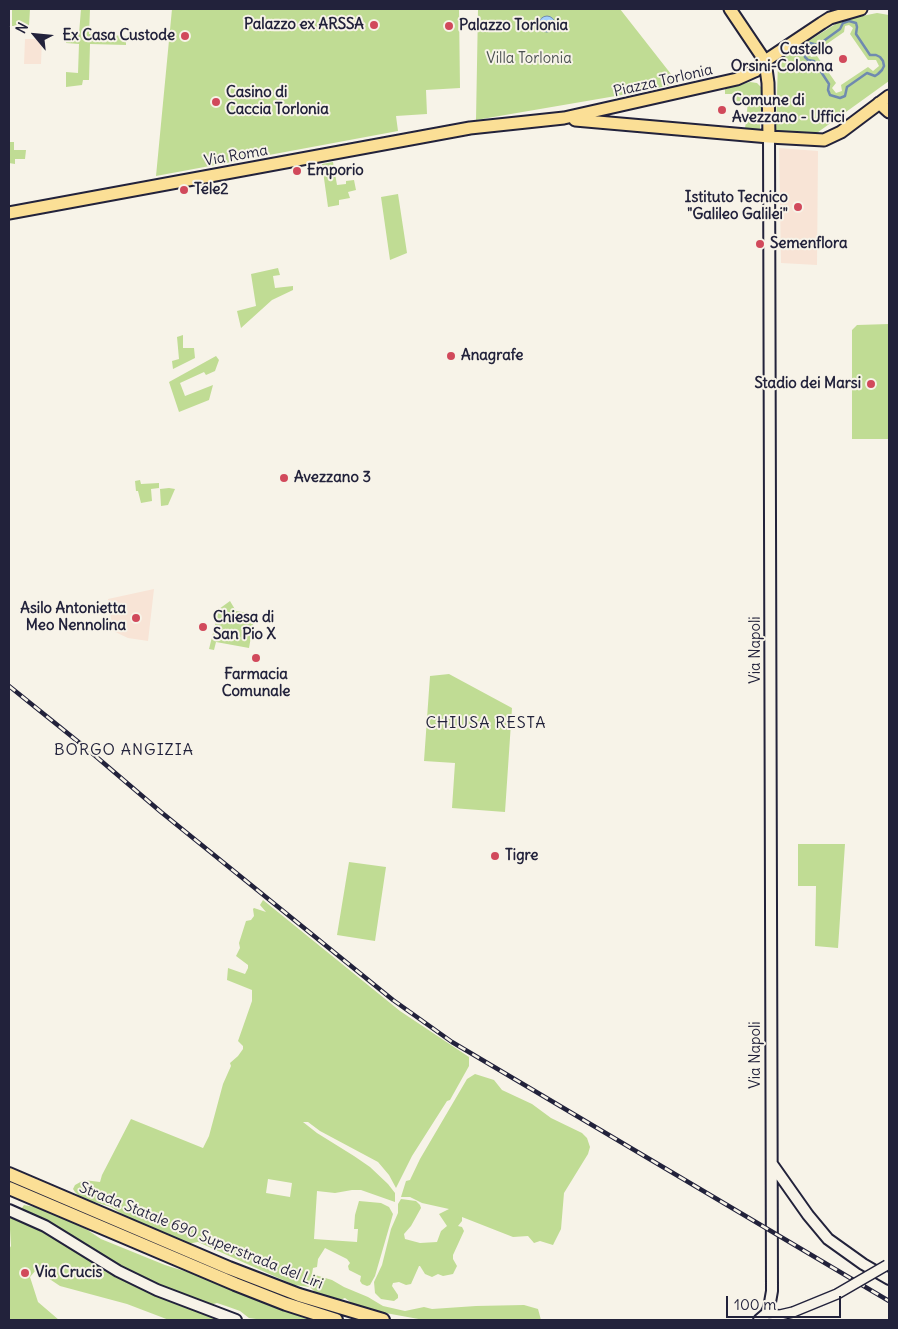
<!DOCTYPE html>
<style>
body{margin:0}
#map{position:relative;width:898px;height:1329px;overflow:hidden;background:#f7f3e8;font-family:Delius,sans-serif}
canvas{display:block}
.frame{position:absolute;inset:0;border:10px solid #22223b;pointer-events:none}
.north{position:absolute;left:10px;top:10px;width:50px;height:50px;-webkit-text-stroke:4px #f7f3e8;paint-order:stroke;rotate:298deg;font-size:14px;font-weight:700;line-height:20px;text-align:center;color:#22223b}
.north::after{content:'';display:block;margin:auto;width:18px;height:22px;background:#22223b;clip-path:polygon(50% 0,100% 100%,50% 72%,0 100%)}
.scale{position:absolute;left:726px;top:1296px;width:115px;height:22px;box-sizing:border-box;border:2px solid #22223b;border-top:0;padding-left:6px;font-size:15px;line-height:18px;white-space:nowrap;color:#22223b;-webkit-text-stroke:4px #f7f3e8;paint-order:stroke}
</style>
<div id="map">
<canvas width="898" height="1329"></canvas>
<div class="frame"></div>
<div class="north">N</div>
<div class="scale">100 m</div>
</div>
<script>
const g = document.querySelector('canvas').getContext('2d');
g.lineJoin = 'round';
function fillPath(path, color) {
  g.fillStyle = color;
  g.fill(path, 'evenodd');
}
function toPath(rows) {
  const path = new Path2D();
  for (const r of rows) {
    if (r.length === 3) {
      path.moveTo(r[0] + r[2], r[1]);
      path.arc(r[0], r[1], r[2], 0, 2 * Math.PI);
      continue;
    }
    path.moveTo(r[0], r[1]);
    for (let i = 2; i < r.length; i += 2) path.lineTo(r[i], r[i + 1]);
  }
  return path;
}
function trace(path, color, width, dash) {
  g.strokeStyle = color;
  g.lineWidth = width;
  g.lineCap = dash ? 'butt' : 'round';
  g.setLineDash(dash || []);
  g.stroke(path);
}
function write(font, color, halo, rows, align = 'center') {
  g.font = font + ' Delius,sans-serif';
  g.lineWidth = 4;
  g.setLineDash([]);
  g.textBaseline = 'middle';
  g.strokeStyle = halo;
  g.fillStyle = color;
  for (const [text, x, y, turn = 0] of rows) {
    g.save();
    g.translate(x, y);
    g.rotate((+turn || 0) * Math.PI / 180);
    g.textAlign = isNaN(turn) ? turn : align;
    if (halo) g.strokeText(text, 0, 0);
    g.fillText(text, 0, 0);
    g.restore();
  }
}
fillPath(toPath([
 [25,39,42,39,41,64,24,64],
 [779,148,818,151,817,265,781,263],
 [154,589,148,641,128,638,113,631,108,599]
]), '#f8e4d6');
fillPath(toPath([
 [12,9,30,9,29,26,12,26],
 [81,9,90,9,89,34,126,36,126,45,90,44,89,80,83,80,82,85,66,87,66,72,78,73,79,44,66,43,67,33,79,34],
 [172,9,459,9,460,88,426,90,427,114,396,116,398,131,156,176],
 [478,9,620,9,678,83,645,91,476,120],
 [877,13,889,15,889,81,814,135,776,131,778,60,842,20],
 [849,25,853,28,850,34,868,60,876,60,879,66,873,71,868,67,841,85,842,91,836,93,832,88,836,83,817,56,811,57,808,51,814,47,818,50,844,32,845,26],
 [750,82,757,83,762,88,760,130,745,129,748,102,734,101,734,94,725,94,725,89],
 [9,142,14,142,14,150,26,150,25,159,15,159,15,164,9,163],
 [333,162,337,185,346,184,346,181,354,180,356,190,348,192,350,198,339,200,339,205,328,207,322,164],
 [398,194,407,253,390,260,381,197],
 [278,268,280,275,273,276,275,288,293,286,293,290,272,300,241,328,237,311,256,306,251,274],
 [889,324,889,439,852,439,852,330,857,325],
 [183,335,183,348,194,348,195,358,173,369,172,361,179,359,177,337],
 [216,356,219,360,215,371,206,375,204,372,180,383,185,396,213,385,209,400,179,412,169,382],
 [140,480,141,484,159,483,159,488,151,489,152,501,141,503,138,491,136,491,135,481],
 [169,488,175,489,168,505,161,506,160,489],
 [230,601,236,611,255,614,249,648,216,642,214,650,209,649,219,609],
 [449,674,512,708,505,812,452,808,455,763,424,761,430,676],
 [798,844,845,844,838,948,815,946,816,886,798,886],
 [349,862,386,867,375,941,337,935],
 [263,900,400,1011,469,1057,469,1066,450,1100,447,1101,412,1156,396,1188,389,1175,378,1162,320,1131,308,1122,303,1122,317,1133,354,1156,370,1167,388,1184,395,1193,395,1202,361,1190,352,1190,335,1193,317,1191,314,1239,357,1242,358,1229,354,1229,355,1215,359,1201,381,1203,389,1207,393,1214,375,1276,370,1285,367,1286,362,1284,360,1281,361,1276,349,1270,348,1266,350,1263,347,1259,325,1248,318,1259,317,1267,313,1268,312,1274,332,1280,344,1287,368,1297,383,1306,405,1311,424,1307,432,1309,476,1306,524,1305,538,1309,541,1320,424,1320,380,1312,353,1304,345,1298,337,1301,317,1294,310,1287,294,1285,198,1242,187,1244,125,1216,111,1207,81,1198,75,1192,73,1189,75,1185,84,1180,100,1182,102,1175,131,1119,203,1148,209,1136,223,1084,231,1066,230,1063,238,1056,243,1049,243,1046,238,1041,252,1001,252,990,227,980,228,968,245,974,248,968,248,965,236,956,240,948,239,943,246,921,251,920,254,916,253,909,254,908,266,912,260,905],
 [268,1179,292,1183,290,1197,266,1193],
 [475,1074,494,1080,502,1090,532,1104,551,1118,582,1133,587,1138,590,1147,588,1154,564,1193,561,1229,553,1245,540,1241,534,1243,528,1236,513,1237,462,1217,462,1221,458,1226,462,1227,464,1231,453,1255,453,1259,457,1266,453,1274,443,1276,438,1274,432,1277,425,1274,420,1266,419,1266,411,1284,406,1285,399,1282,393,1283,392,1286,398,1295,398,1298,394,1301,381,1299,375,1293,374,1282,382,1265,391,1229,398,1213,398,1204,401,1199,416,1201,420,1205,421,1208,411,1226,404,1234,405,1239,420,1243,437,1242,441,1231,447,1226,439,1214,449,1209,422,1203,410,1197,401,1197,406,1181,410,1180,420,1159,467,1079],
 [24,1205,35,1207,70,1221,86,1229,101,1239,165,1265,197,1275,282,1310,313,1320,263,1320,249,1318,240,1311,226,1306,217,1303,210,1305,162,1287,152,1280,142,1278,92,1253,48,1220,26,1214,22,1208],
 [9,1213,38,1227,106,1272,181,1305,221,1320,169,1320,127,1304,60,1286,36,1270,30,1277,38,1302,59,1320,9,1320,9,1249,11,1246]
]), '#c0dc94');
const water = toPath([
 [547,24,8]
]);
fillPath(water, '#a3cffd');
trace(water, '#6f8aaf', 1);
trace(toPath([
 [849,21,856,23,857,27,856,34,870,55,876,55,880,57,883,61,884,66,882,70,878,74,875,76,867,73,847,87,845,96,840,98,830,95,828,90,829,84,814,61,808,60,805,57,804,50,810,43,818,45,840,29,843,23,849,21]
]), '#6f8aaf', 2.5);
const tertiary = toPath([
 [766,1314,780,1315,793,1312]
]);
const secondary = toPath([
 [772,1164,808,1215,828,1239,863,1264,889,1279],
 [9,1210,45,1226,118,1271,157,1290,236,1320],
 [759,1320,766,1314,769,1308,772,1291,769,137]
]);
const primary = toPath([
 [730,9,765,61,768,83,769,137],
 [879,103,889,112],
 [575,120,769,137,824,140,841,132,889,96],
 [9,213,470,128,564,118,737,79,755,71,765,61,822,23,830,18,861,9]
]);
const trunk = toPath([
 [9,1174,229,1268,299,1295,383,1320],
 [9,1188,235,1284,286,1304,336,1320]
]);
trace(tertiary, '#22223b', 12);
trace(secondary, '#22223b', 14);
trace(primary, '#22223b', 15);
trace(trunk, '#22223b', 16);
trace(tertiary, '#f7f3e8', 9);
trace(secondary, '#f7f3e8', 10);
trace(primary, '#fbdf96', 11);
trace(trunk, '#fbdf96', 12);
const rail = toPath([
 [9,686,86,748,161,812,393,1000,452,1042,889,1301]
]);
trace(rail, '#22223b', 4.5);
trace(rail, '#f7f3e8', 2.5, [8]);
const tertiaryBridge = toPath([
 [793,1312,837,1294,887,1265]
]);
trace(tertiaryBridge, '#22223b', 12, []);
trace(tertiaryBridge, '#f7f3e8', 9);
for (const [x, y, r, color] of [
 [374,25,5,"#d1495b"],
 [449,26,5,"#d1495b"],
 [185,36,5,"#d1495b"],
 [843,59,5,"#d1495b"],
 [216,102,5,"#d1495b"],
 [722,110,5,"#d1495b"],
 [297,171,5,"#d1495b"],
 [184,190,5,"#d1495b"],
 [798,207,5,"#d1495b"],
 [760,244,5,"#d1495b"],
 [451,356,5,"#d1495b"],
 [871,384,5,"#d1495b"],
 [284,478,5,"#d1495b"],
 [136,618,5,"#d1495b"],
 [203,627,5,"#d1495b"],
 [256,658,5,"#d1495b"],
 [495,856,5,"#d1495b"],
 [25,1273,5,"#d1495b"]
]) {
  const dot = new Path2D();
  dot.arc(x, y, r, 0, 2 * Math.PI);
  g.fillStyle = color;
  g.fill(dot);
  trace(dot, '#f7f3e8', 2);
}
write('bold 15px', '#22223b', '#f7f3e8', [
 ["Palazzo ex ARSSA",364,25,"right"],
 ["Palazzo Torlonia",459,26],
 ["Ex Casa Custode",175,36,"right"],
 ["Castello",833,50,"right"],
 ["Orsini-Colonna",833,67,"right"],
 ["Casino di",226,93],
 ["Caccia Torlonia",226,110],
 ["Comune di",732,101],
 ["Avezzano - Uffici",732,118],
 ["Emporio",307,171],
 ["Tele2",194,190],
 ["Istituto Tecnico",788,198,"right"],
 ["\"Galileo Galilei\"",788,215,"right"],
 ["Semenflora",770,244],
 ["Anagrafe",461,356],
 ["Stadio dei Marsi",861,384,"right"],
 ["Avezzano 3",294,478],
 ["Asilo Antonietta",126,609,"right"],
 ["Meo Nennolina",126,626,"right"],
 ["Chiesa di",213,618],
 ["San Pio X",213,635],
 ["Farmacia",256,675,"center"],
 ["Comunale",256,692,"center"],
 ["Tigre",505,856],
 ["Via Crucis",35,1273]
], 'left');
write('15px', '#4a5051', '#f7f3e8', [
 ["Villa Torlonia",529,59]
]);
write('15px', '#22223b', '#f7f3e8', [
 ["Piazza Torlonia",663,81,-13],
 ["Via Roma",236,156,-10],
 ["Via Napoli",756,650,-90],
 ["Via Napoli",756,1055,-90],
 ["Strada Statale 690 Superstrada del Liri",201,1236,22]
]);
g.letterSpacing = '1px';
write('16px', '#22223b', '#f7f3e8', [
 ["CHIUSA RESTA",486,723],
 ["BORGO ANGIZIA",124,750]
]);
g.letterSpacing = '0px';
</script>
